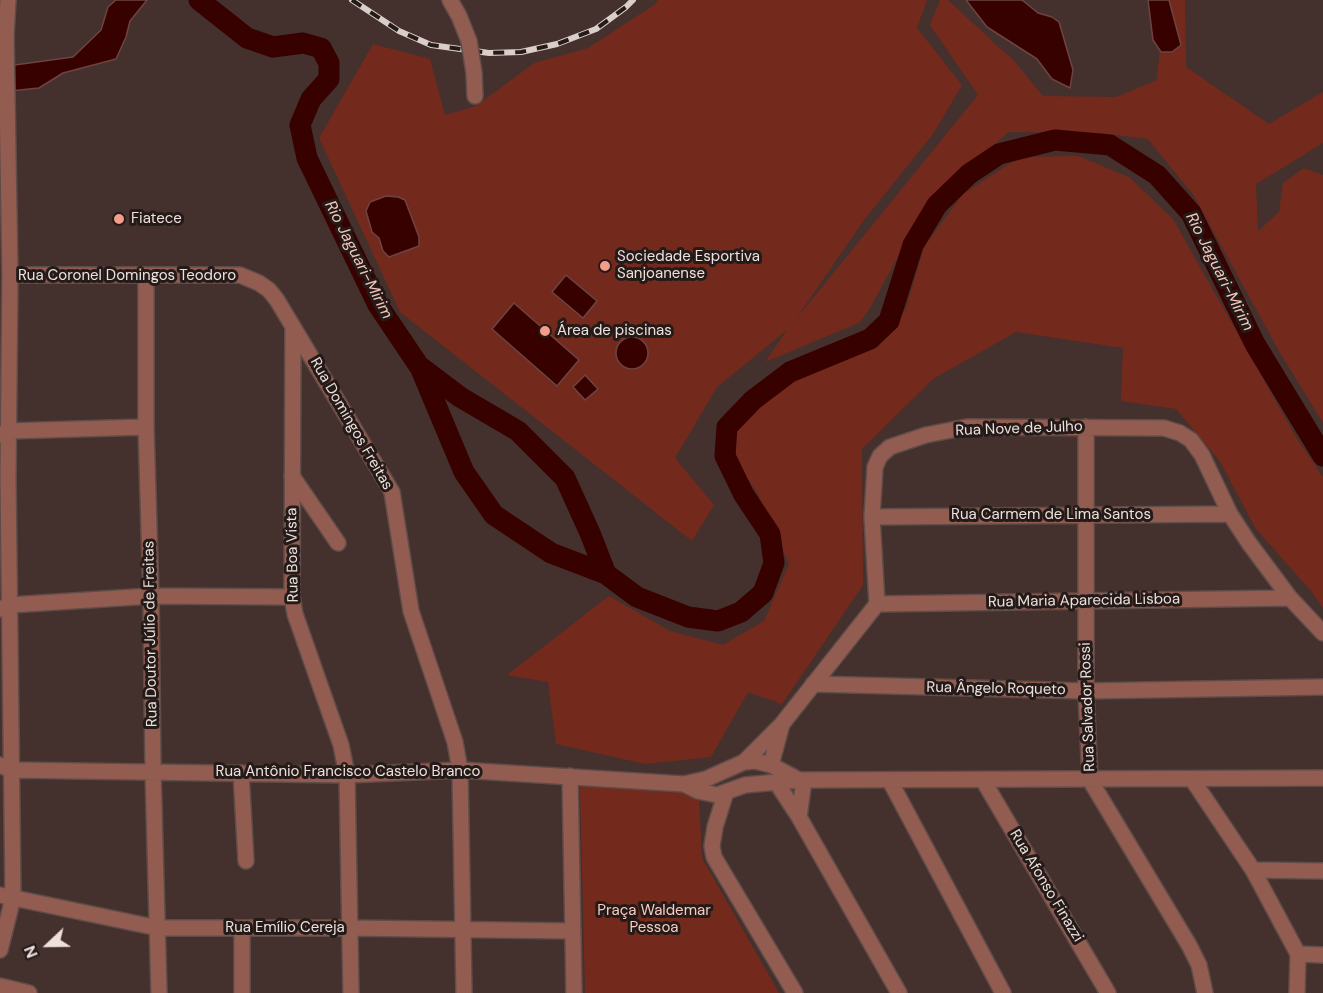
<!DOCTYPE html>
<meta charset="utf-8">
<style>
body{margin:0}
#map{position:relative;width:1323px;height:993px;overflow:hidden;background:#44302c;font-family:"DM Sans",sans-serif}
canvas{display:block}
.north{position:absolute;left:18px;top:915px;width:60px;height:60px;-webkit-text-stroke:4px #241b19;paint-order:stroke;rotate:248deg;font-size:16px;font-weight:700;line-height:24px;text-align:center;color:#ede0dd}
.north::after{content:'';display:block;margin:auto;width:21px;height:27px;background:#ede0dd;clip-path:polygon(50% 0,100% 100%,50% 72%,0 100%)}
</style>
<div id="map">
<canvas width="1323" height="993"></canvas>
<div class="north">N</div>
</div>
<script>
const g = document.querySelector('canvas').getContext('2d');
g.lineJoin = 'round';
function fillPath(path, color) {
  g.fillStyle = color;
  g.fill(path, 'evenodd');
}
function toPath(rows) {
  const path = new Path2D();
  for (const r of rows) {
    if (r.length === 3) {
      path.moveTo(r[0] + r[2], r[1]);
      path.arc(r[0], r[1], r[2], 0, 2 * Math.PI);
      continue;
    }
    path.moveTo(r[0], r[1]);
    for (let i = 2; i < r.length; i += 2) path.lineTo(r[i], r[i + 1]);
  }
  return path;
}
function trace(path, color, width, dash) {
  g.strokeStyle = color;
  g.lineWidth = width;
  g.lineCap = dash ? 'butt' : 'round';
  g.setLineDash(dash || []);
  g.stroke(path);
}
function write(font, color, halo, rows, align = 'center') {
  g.font = font + ' "DM Sans",sans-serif';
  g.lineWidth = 6;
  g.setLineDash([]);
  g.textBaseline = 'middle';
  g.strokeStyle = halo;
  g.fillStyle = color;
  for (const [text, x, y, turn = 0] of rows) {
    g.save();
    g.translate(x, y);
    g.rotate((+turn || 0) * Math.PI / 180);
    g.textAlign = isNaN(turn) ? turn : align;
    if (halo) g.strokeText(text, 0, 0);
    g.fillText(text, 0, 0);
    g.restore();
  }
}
fillPath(toPath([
 [658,0,927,0,917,28,962,85,933,134,864,220,796,319,978,95,930,25,940,0,948,0,1014,61,1043,96,1116,97,1157,80,1164,0,1185,0,1186,67,1269,124,1323,92,1323,143,1256,184,1258,231,1279,212,1283,183,1304,168,1323,175,1323,423,1279,351,1194,196,1148,139,1101,133,1009,132,929,200,870,308,859,323,765,362,787,330,717,387,675,458,714,505,692,541,400,312,319,138,373,44,430,59,445,115,476,106,534,63,588,48,654,5],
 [1078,156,1129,177,1173,219,1297,439,1323,477,1323,608,1311,591,1256,529,1219,460,1176,409,1121,401,1123,348,1016,332,933,379,862,449,863,585,782,704,748,692,711,757,645,764,556,744,548,682,507,675,609,596,670,631,723,645,764,621,789,564,757,492,736,463,735,427,785,383,878,347,906,308,924,247,963,194,1020,157],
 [580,786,687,793,699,800,702,858,779,993,585,993]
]), '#732a1d');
const water = toPath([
 [116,0,147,0,130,21,126,37,116,59,63,73,39,88,0,92,0,67,73,57,101,30,108,7,116,0],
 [966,0,1022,0,1038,13,1052,17,1059,22,1073,70,1070,88,1052,79,1037,59,987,27,966,0],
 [1148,0,1169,0,1181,45,1172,52,1161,52,1153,40,1148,0],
 [386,196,398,197,405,200,419,237,419,246,389,257,383,251,379,238,372,232,366,211,370,202,386,196],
 [566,275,597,301,583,318,552,292,566,275],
 [514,303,579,360,557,386,492,329,514,303],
 [632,353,16],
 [585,375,598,389,585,400,573,387,585,375]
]);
fillPath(water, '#370100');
trace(water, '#6e4442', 1.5);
trace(toPath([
 [199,0,247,38,273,47,303,43,321,48,329,63,329,79,311,99,300,125,307,158,378,305,419,366,460,397,518,431,565,478,590,533,606,574,637,597,688,617,718,621,741,612,763,593,774,563,770,534,744,495,725,456,727,427,753,400,790,372,870,339,889,321,913,245,937,205,969,174,999,154,1055,140,1110,145,1157,175,1191,213,1255,344,1323,456],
 [420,367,464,472,494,515,551,553,606,574]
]), '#370100', 21);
const minor = toPath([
 [450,0,459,16,469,41],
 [474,73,475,96],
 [10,275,240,275,259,283,269,290,277,300,392,492,411,611,455,742,460,770,464,993],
 [146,275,146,427,151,596,153,771,159,993],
 [293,327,292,597,295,614,341,745,347,775,351,993],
 [1086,427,1086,691,1090,780,1189,945,1199,965,1205,993],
 [0,435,8,431,146,427],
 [292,476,338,543],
 [872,517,1230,514],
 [877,604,1290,598],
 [0,609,10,605,151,596,292,597],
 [813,684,1086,691,1323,687],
 [744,762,782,724,877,604,872,517,875,467,880,456,890,447,926,435,967,427,1164,428,1180,433,1191,440,1202,455,1230,514,1249,543,1290,598,1323,633],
 [0,765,11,770,347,775,460,770,684,784,706,779,744,762,755,761,771,765,799,780],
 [771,765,782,724],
 [241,773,246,861],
 [570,776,574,993],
 [1192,779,1253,870,1298,954,1297,993],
 [983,780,1108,993],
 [890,781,1003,993],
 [776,782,799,817,899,993],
 [684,784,698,791,717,795,745,785,799,780,1323,778],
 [726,792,715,827,712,846,714,857,795,993],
 [799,817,804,780],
 [1253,870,1323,871],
 [0,895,158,928,349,928,573,931],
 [242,929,242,993],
 [0,950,13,898,8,478,10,275,6,35,8,0],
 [1298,954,1323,955],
 [0,986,29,993]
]);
trace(minor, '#5f4c48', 18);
trace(minor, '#935c51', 15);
const rail = toPath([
 [352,0,399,31,431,45,489,53,521,52,557,44,596,29,626,7,633,0]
]);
trace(rail, '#dacdca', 6);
trace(rail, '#241b19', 4, [11]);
const minorBridge = toPath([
 [469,41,474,73]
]);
trace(minorBridge, '#5f4c48', 18, []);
trace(minorBridge, '#935c51', 15);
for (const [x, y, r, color] of [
 [119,219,6,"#f49d8b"],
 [605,266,6,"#f49d8b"],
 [545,331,6,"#f49d8b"]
]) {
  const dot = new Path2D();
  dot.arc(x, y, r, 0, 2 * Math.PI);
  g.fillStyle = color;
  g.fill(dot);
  trace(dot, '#241b19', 2);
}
write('15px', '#ede0dd', '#241b19', [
 ["Fiatece",131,219],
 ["Sociedade Esportiva",617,257],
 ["Sanjoanense",617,274],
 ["Área de piscinas",557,331]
], 'left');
write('15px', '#ede0dd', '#241b19', [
 ["Rua Coronel Domingos Teodoro",127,276],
 ["Rua Domingos Freitas",351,424,60],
 ["Rua Nove de Julho",1019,429,-2],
 ["Rua Carmem de Lima Santos",1051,515],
 ["Rua Boa Vista",293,555,-91],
 ["Rua Maria Aparecida Lisboa",1084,601,-1],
 ["Rua Doutor Júlio de Freitas",151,634,-91],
 ["Rua Ângelo Roqueto",996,689,1],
 ["Rua Salvador Rossi",1088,707,-92],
 ["Rua Antônio Francisco Castelo Branco",348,772],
 ["Rua Afonso Finazzi",1046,886,59],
 ["Rua Emílio Cereja",285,928]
]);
write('15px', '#f8cac0', '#241b19', [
 ["Praça Waldemar",654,911],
 ["Pessoa",654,928]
]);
write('italic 16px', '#f4c6bc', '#241b19', [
 ["Rio Jaguari-Mirim",358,260,63],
 ["Rio Jaguari-Mirim",1219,272,63]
]);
</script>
